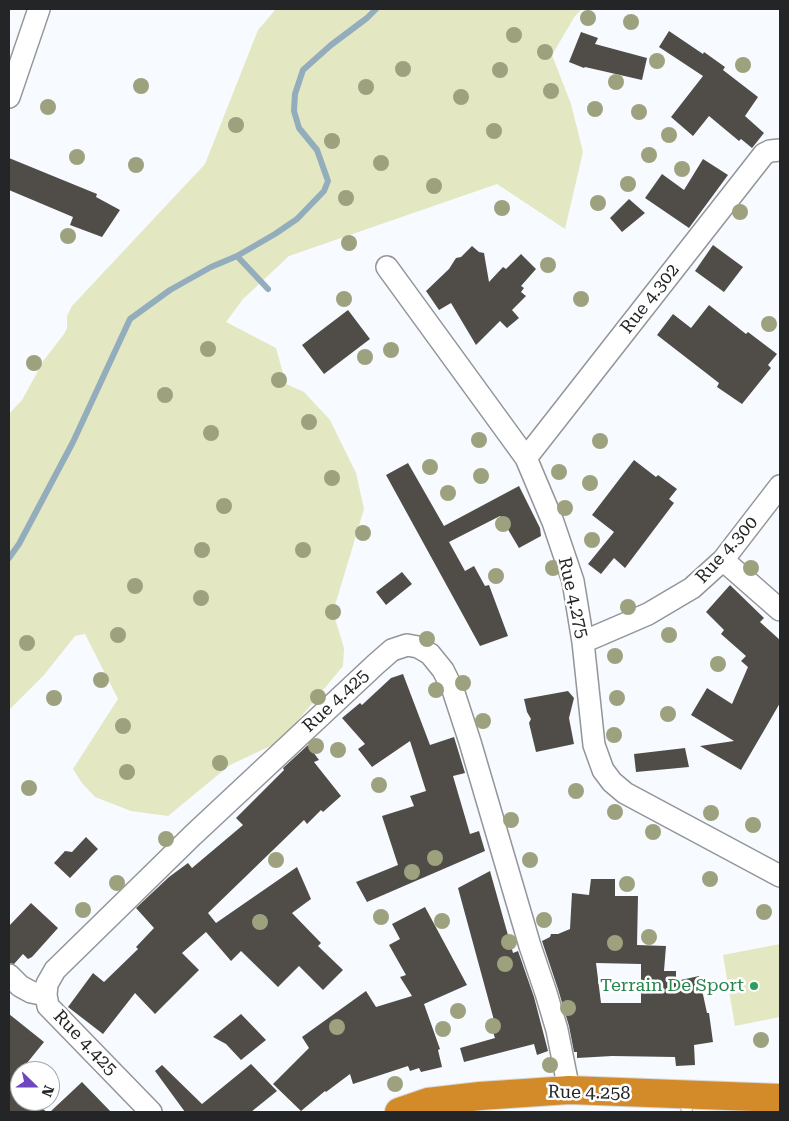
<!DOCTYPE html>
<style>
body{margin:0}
#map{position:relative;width:789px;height:1121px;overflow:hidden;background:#f7fafe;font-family:"Roboto Serif",serif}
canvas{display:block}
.frame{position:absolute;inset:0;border:10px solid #232526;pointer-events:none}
.north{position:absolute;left:10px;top:1061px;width:50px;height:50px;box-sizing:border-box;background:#fff;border:1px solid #a7a8a8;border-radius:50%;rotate:112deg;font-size:14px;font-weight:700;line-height:20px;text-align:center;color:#232526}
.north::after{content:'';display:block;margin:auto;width:18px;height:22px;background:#6e46bf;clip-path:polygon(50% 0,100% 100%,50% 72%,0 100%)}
</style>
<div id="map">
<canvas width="789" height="1121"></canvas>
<div class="frame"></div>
<div class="north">N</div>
</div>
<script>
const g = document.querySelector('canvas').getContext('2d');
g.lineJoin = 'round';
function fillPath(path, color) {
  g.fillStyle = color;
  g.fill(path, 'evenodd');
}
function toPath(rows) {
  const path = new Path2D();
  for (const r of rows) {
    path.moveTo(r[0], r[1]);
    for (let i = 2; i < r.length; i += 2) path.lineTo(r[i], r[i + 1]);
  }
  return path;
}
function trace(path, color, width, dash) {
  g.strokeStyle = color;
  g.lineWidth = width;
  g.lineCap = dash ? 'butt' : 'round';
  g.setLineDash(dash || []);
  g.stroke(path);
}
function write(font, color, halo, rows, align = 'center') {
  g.font = font + ' "Roboto Serif",serif';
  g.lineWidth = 5;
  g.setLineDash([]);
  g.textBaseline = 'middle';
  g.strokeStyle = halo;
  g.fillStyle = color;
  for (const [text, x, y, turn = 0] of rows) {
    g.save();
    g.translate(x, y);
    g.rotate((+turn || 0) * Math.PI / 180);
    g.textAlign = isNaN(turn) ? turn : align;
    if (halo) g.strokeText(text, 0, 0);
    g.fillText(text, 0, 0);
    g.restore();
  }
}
fillPath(toPath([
 [276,9,582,9,575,16,552,55,571,104,583,152,565,229,497,184,289,256,243,299,226,322,276,348,286,384,304,392,330,420,356,473,364,509,333,612,344,648,343,666,281,741,230,765,168,816,131,811,95,797,82,783,73,769,118,699,85,634,75,636,44,675,9,710,9,414,22,400,44,360,64,334,67,328,67,316,72,306,205,164,258,30],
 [780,944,780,1017,735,1026,723,955]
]), '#e3e8c3');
trace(toPath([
 [237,256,268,289],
 [9,558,19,544,73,442,130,319,170,290,211,267,237,256,275,234,297,219,324,191,328,181,317,150,299,128,294,111,295,94,303,70,331,45,367,18,376,9]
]), '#94adbc', 6);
fillPath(toPath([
 [669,31,703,54,704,52,725,67,723,70,758,97,745,116,764,133,752,148,741,139,739,141,709,116,693,136,671,117,703,76,659,47],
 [581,32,598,38,595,44,647,58,642,80,585,67,584,68,569,62],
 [9,158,97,194,96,197,120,210,102,237,70,225,73,217,9,190],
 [703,159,728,175,689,228,645,198,662,174,684,190],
 [629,199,645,213,622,232,610,218],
 [713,245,743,267,724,292,695,271],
 [472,246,479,252,484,253,489,282,503,267,506,269,521,254,536,269,521,286,524,288,521,292,526,296,512,310,519,318,507,328,500,321,476,345,451,303,439,310,426,291,449,269,456,258,461,257],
 [709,305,746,334,748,332,777,354,768,365,771,368,742,404,717,387,719,383,657,335,673,314,691,328],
 [348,310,370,339,324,374,302,345],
 [634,460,656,477,658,475,677,489,669,499,674,503,625,568,614,558,601,574,588,564,614,532,592,515],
 [408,463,444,526,519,486,540,528,541,536,519,548,500,516,449,542,465,571,474,566,485,586,489,585,508,636,480,646,386,475],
 [402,572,412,584,386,605,376,592],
 [730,585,764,618,760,622,780,640,780,703,741,770,700,746,734,741,691,715,707,688,732,704,748,667,741,661,746,656,721,634,724,630,706,612],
 [403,674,430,745,454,737,465,773,453,776,470,834,479,831,485,851,367,902,356,882,398,865,382,816,414,806,410,796,426,791,410,741,372,767,358,749,365,744,342,718,360,703,362,705,391,678],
 [568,691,574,698,569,718,574,744,536,752,529,723,531,719,527,712,524,699],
 [308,745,319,760,314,762,341,796,323,812,321,810,307,824,304,820,208,913,216,923,297,867,311,899,292,913,321,943,318,946,343,970,323,990,299,966,278,987,241,951,231,961,206,932,182,953,199,970,155,1014,135,993,103,1034,68,1007,93,973,104,982,138,949,136,947,154,928,136,908,169,877,188,863,192,868,243,825,236,818,284,770,283,768],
 [685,748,689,767,636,772,634,754],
 [86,837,98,849,70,878,54,863,65,851,72,852],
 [490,871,513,953,518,951,534,997,548,1051,537,1055,534,1044,464,1062,460,1048,495,1038,491,1026,495,1024,458,888],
 [591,879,615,879,615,896,638,896,637,945,666,946,664,971,676,971,676,981,699,976,707,1013,709,1013,713,1042,694,1045,695,1065,676,1066,675,1057,612,1056,577,1058,577,1052,574,1052,569,1026,558,989,542,941,550,937,551,934,558,934,570,929,572,893,589,895],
 [596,963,641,964,641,1003,601,1003],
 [31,903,58,928,32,957,28,959,23,954,14,964,9,963,9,926],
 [425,907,467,985,424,1004,440,1049,438,1050,442,1067,421,1072,419,1068,410,1071,408,1066,353,1084,350,1074,326,1092,325,1091,301,1111,273,1084,309,1048,302,1037,366,991,376,1007,412,996,400,977,406,975,389,945,400,939,392,924],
 [9,1014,44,1042,10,1084,20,1092,20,1101,32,1101,47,1112,9,1112],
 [241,1014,266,1040,241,1060,226,1044,213,1037],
 [251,1064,277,1091,251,1112,185,1112,155,1071,162,1065,202,1104],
 [82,1082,111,1112,50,1112]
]), '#504d49');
const lane = toPath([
 [684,1096,687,1112]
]);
const street = toPath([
 [9,97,39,9],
 [387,267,526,458,553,522,573,581,583,642,594,745,603,770,612,782,625,793,780,876],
 [526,458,764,154,770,151,780,150],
 [723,560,780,610],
 [583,642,648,614,692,588,723,560,780,486],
 [9,975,20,986,31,992,46,995],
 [151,1112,48,1006,46,995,47,984,55,970,193,835,376,664,392,650,407,645,418,647,430,654,443,670,453,690,470,742,530,946,546,993,557,1030,569,1090]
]);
const highway = toPath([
 [399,1112,428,1102,480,1096,569,1090,780,1098]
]);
trace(lane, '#929599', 12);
trace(street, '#929599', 24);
trace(highway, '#d7d8d8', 30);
trace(lane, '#fff', 10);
trace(street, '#fff', 21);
trace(highway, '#d38b2a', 28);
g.fillStyle = '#9da17e';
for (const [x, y] of [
 [588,18],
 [631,22],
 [514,35],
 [545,52],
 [657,61],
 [743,65],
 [403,69],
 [500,70],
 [616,82],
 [141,86],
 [366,87],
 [551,91],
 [461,97],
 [48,107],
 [595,109],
 [639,112],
 [236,125],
 [494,131],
 [669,135],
 [332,141],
 [649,155],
 [77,157],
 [381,163],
 [136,165],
 [682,169],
 [628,184],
 [434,186],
 [346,198],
 [598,203],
 [502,208],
 [740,212],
 [68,236],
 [349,243],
 [548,265],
 [344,299],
 [581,299],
 [769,324],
 [208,349],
 [391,350],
 [365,357],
 [34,363],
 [279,380],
 [165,395],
 [309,422],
 [211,433],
 [479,440],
 [600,441],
 [430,467],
 [559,472],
 [481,476],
 [332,478],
 [590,483],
 [448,493],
 [224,506],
 [565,508],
 [503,524],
 [363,533],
 [592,540],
 [202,550],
 [303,550],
 [553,568],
 [751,568],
 [496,576],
 [135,586],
 [201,598],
 [628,607],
 [333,612],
 [118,635],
 [669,635],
 [427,639],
 [27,643],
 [615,656],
 [718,664],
 [101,680],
 [463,683],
 [436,690],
 [318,697],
 [54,698],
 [617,698],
 [668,714],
 [483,721],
 [123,726],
 [614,735],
 [316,746],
 [338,750],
 [220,763],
 [127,772],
 [379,785],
 [29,788],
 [576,791],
 [615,812],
 [711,813],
 [511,820],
 [753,825],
 [653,832],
 [166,839],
 [435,858],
 [276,860],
 [530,860],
 [412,872],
 [710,879],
 [117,883],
 [627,884],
 [83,910],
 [764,912],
 [381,917],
 [544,920],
 [442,921],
 [260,922],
 [649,937],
 [509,942],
 [615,943],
 [505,964],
 [568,1008],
 [458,1011],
 [493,1026],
 [337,1027],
 [443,1029],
 [761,1040],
 [550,1065],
 [395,1084]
]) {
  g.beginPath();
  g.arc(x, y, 8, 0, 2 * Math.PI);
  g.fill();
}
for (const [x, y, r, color] of [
 [754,986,5,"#2e9e5b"]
]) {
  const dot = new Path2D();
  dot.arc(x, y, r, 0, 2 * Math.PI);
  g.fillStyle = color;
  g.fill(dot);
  trace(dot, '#fff', 2);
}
write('18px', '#232526', '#fff', [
 ["Rue 4.302",650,299,-52],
 ["Rue 4.300",727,550,-48],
 ["Rue 4.275",573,598,77],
 ["Rue 4.425",336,701,-43],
 ["Rue 4.425",85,1043,46],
 ["Rue 4.258",589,1093,1]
]);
write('18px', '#27864d', '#fff', [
 ["Terrain De Sport",744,986]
], 'right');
</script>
